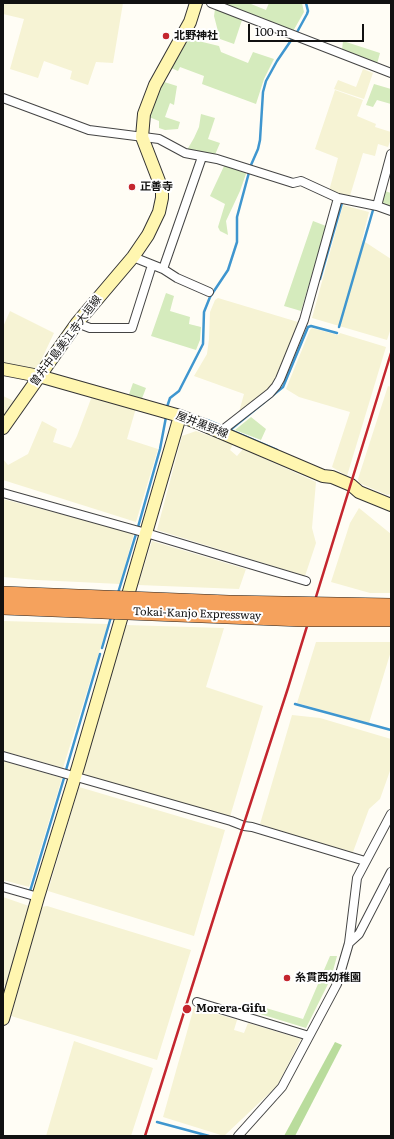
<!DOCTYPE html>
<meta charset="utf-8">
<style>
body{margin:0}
#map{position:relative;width:394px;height:1139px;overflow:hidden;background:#fffdf5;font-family:Literata,serif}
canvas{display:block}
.frame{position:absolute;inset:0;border:4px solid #111;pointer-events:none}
.scale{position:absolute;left:248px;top:24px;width:116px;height:18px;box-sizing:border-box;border:2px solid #111;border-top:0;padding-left:5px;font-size:12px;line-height:14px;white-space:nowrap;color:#111;-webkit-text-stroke:3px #fff;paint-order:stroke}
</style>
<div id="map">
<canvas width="394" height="1139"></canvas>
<div class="frame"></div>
<div class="scale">100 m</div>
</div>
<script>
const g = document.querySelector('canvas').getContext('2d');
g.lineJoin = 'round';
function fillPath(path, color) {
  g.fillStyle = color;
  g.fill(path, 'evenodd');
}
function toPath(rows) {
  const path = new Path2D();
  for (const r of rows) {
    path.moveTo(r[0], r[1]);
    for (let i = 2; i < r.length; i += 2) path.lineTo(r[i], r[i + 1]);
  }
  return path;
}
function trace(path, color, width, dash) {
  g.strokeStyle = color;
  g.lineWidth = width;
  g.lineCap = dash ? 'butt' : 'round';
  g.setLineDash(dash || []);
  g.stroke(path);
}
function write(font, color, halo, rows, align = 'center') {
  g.font = font + ' Literata,"Noto Sans JP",serif';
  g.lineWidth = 4;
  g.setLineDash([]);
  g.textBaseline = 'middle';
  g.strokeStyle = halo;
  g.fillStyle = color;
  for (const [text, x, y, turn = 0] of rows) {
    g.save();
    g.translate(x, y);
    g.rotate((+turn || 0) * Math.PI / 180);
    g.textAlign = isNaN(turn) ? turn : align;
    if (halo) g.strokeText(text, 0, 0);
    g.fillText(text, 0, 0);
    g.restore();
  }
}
fillPath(toPath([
 [3,3,123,3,113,63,96,62,88,85,70,79,72,71,44,61,38,78,10,69,24,19,3,14],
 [363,69,373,73,364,99,334,89,338,80,356,87],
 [335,90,363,100,357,116,376,124,375,127,391,132,391,139,388,147,378,144,375,156,363,153,349,199,329,191,338,158,315,149],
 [343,205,369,212,362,240,391,259,391,328,387,340,312,318],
 [218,298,298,322,298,326,276,381,243,412,239,412,244,394,194,376,207,354,209,339,210,312,215,300],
 [10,311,54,333,37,369,3,364,3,327],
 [312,328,338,335,340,333,386,347,347,476,332,467,350,412,299,397,286,389,310,330],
 [388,386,391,387,391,494,387,495,359,483,358,479],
 [3,396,16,402,3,420],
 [92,396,136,408,127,439,158,449,136,522,3,480,3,459,8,465,28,454,42,421,57,429,53,442,71,448,77,436],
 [196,431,233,444,230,450,237,456,243,449,316,482,312,528,316,543,305,576,157,530,182,436],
 [3,499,134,533,120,584,37,580,3,577],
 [359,508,391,534,391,593,370,593,331,582,350,523],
 [152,541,246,569,239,589,138,585],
 [3,621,108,624,63,768,3,751],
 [126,625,224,628,206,687,263,706,229,820,80,776],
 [316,642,391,642,391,651,369,723,297,703],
 [292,715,320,718,391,739,391,768,380,799,369,809,353,852,307,840,260,824],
 [3,761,62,778,29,887,3,880],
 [79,787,225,830,194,936,48,891],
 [3,897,29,906,6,986,3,985],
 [47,906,191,950,157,1060,11,1016,42,907],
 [194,1007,237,1020,234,1030,244,1033,248,1023,301,1039,277,1086,224,1136,163,1117],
 [74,1041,153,1068,131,1136,46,1136]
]), '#f6f3d4');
fillPath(toPath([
 [217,3,251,3,251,4,266,10,269,3,302,3,304,12,292,33],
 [215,9,242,20,234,44,220,39,214,16],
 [186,38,219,46,221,52,248,63,253,52,274,59,264,79,256,104,202,84,204,76,180,67,178,71,169,67],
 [343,41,380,53,377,64,342,50],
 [161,81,177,86,174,105,170,103,165,117,180,122,178,129,165,130,159,128,159,121,149,117],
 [374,84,391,89,391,104,377,100,373,107,366,105],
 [201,114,215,118,208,139,220,143,214,157,187,150,194,138,199,127],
 [225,164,247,171,240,191,226,221,228,235,220,231,218,227,225,204,210,196],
 [385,191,391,193,391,208,384,205,382,200],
 [313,221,326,226,301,311,284,306],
 [166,293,174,296,170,311,190,317,189,324,201,327,200,340,196,350,151,336],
 [133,383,146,388,141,401,128,397],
 [251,417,266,429,261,440,235,430],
 [330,956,337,956,331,978,306,1028,247,1010,249,1003,303,1019]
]), '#d5ebbd');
fillPath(toPath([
 [335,1042,342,1045,295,1136,284,1136]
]), '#b9dc9c');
trace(toPath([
 [296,34,307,14,308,11,306,3],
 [320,279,342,203],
 [339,327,373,210],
 [167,407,170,398,179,391,203,344,204,312,210,297,228,270,237,242,237,217,251,165,258,149,260,140,263,92,266,81,277,61,292,39],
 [207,420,219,425],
 [277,450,230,430,283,387,308,327,311,326,337,333],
 [138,527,160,449,166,417],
 [118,593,136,534],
 [102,648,111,617],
 [295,704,391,730],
 [66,770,100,654],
 [26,890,30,891,31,888,64,778],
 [157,1122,209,1136]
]), '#3f96cf', 2.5);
const street = toPath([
 [211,3,391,73],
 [3,98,89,130,159,139,185,153,217,159,293,183,301,181,338,198,377,206,391,211],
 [377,206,391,154],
 [133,257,163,269,177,278,209,292],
 [163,269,202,157],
 [77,323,90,328,132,328,152,265],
 [220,432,270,393,276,386,280,379,304,320,338,198],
 [3,493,146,533,306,581],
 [3,756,231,821,244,826,252,827,365,861],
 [3,887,38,897],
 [349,943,359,934,391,872],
 [197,1002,309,1036],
 [238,1136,282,1087,337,984,349,943,357,878,391,814]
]);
const secondary = toPath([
 [3,369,39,376,180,416,201,424,323,476,332,477,351,485,359,492,391,505],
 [3,428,77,323,133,257,148,235,159,212,162,198,162,189,142,137,144,114,155,85,190,22,196,3],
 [3,1019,38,897,78,767,180,416]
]);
trace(street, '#444', 10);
trace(secondary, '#333', 14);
trace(street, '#fff', 8);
trace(secondary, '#fff6b0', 12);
trace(toPath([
 [145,1136,225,882,288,688,391,353]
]), '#c4262e', 2.5);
const highwayBridge = toPath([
 [3,594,229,603,391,606],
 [3,607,302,619,391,619]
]);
trace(highwayBridge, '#222', 16, []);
trace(highwayBridge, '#f5a25d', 15);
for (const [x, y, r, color] of [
 [166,36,4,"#c4262e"],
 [132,187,4,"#c4262e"],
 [287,978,4,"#c4262e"],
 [187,1009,5,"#c4262e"]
]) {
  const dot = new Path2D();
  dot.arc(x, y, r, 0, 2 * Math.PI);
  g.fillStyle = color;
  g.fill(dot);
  trace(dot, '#fff', 1.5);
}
write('bold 11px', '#111', '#fff', [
 ["北野神社",174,36],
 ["正善寺",140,187],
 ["糸貫西幼稚園",295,978],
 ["Morera-Gifu",196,1009]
], 'left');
write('11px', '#111', '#fff', [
 ["曽井中島美江寺大垣線",66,341,-53],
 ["屋井黒野線",202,425,21],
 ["Tokai-Kanjo Expressway",197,614,2]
]);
</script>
